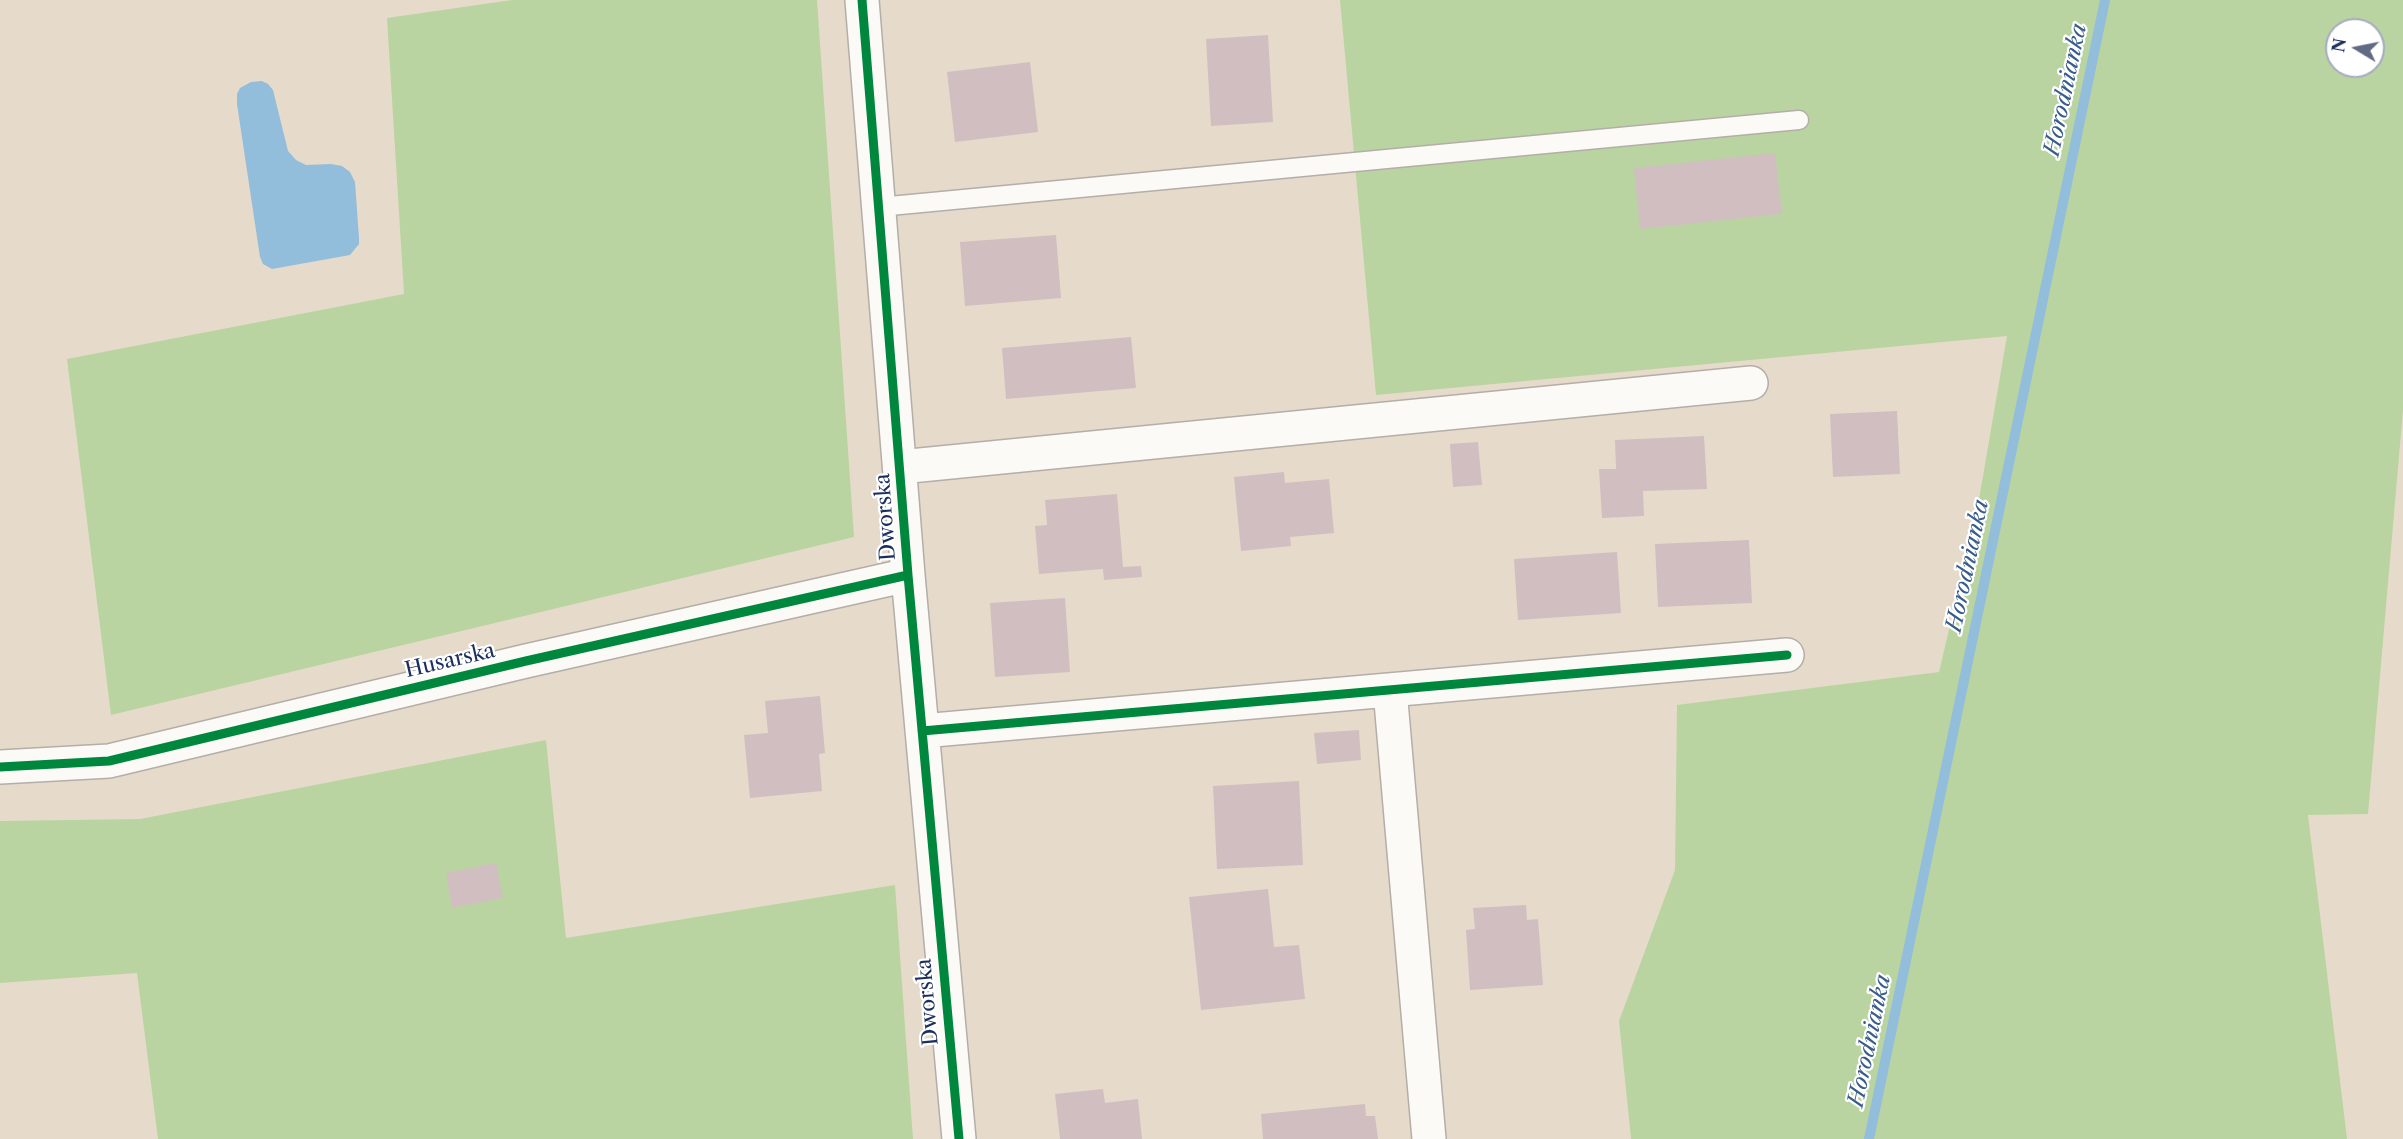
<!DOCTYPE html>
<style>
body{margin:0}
#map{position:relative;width:2403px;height:1139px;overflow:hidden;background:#e6dbca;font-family:"Libre Caslon Text",serif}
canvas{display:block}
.north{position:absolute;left:2325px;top:18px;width:60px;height:60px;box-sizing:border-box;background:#fff;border:2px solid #a4acbf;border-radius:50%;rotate:280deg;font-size:16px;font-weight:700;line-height:24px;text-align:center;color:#1b2f5e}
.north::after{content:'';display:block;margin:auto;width:21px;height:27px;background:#626b84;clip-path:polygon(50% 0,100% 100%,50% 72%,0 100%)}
</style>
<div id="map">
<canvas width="2403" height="1139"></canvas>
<div class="north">N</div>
</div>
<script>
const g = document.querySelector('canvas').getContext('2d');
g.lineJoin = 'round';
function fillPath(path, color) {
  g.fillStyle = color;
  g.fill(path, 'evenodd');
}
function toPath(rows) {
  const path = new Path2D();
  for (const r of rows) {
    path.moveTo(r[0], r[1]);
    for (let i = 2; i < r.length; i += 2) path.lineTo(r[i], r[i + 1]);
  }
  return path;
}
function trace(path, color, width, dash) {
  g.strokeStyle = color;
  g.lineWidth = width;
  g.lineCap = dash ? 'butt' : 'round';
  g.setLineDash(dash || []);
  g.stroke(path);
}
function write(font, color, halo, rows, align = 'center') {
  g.font = font + ' "Libre Caslon Text",serif';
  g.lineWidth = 4.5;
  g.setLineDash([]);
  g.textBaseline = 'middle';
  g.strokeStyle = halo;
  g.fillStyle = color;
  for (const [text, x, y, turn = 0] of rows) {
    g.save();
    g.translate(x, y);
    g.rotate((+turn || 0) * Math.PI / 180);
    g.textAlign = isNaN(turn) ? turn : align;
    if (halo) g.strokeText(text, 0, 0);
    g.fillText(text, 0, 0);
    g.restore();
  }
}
fillPath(toPath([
 [512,0,817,0,854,537,111,715,67,359,404,294,387,18],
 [1340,0,2403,0,2403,410,2368,814,2308,815,2347,1139,1631,1139,1619,1021,1675,870,1677,705,1939,672,1977,511,2007,336,1376,395],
 [2337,30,2373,30,2373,66,2337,66],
 [546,740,566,938,895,885,913,1139,158,1139,137,973,0,983,0,821,140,819]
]), '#bad4a1');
fillPath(toPath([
 [262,81,268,84,273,90,288,151,296,160,306,165,331,164,342,166,350,172,355,182,359,238,359,244,350,255,272,269,263,264,260,257,237,104,237,94,240,88,251,82]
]), '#92bddb');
trace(toPath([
 [1869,1139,2105,0]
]), '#92bddb', 10);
fillPath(toPath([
 [1268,35,1273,122,1211,126,1206,39],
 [1030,62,1038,132,955,142,947,72],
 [1775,153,1782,214,1640,229,1634,168],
 [1056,235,1061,298,965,306,960,242],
 [1131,337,1136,388,1006,399,1002,348],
 [1897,411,1900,474,1833,477,1830,414],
 [1704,436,1707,489,1643,491,1644,516,1602,518,1599,469,1616,469,1615,440],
 [1478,442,1482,485,1453,487,1450,444],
 [1284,472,1285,483,1329,479,1334,533,1290,537,1291,546,1241,551,1234,477],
 [1117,494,1123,567,1141,566,1142,577,1104,580,1103,569,1039,574,1035,526,1047,525,1045,500],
 [1749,540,1752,603,1658,607,1655,544],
 [1617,552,1621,613,1518,620,1514,559],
 [1065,598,1070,672,995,677,990,603],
 [820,696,825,753,819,754,822,791,750,798,744,735,768,733,765,701],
 [1359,730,1361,760,1317,764,1314,733],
 [1299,781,1303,865,1217,869,1213,786],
 [496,863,503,898,452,908,446,873],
 [1268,889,1274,947,1299,945,1305,999,1201,1010,1189,897],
 [1526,905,1527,920,1538,919,1543,985,1470,990,1466,930,1475,929,1473,908],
 [1103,1089,1105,1103,1138,1099,1142,1139,1060,1139,1055,1094],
 [1365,1104,1366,1116,1375,1116,1378,1139,1263,1139,1261,1114]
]), '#d1bec1');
const lane = toPath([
 [879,207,1799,120]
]);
const street = toPath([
 [862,0,908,575,959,1139],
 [900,467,1751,383],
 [1390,690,1429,1139],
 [922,731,1787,655],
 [0,767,109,761,526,661,908,575]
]);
trace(lane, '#b3aea7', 21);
trace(street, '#b3aea7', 36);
trace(lane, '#fbfaf7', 18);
trace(street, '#fbfaf7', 33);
trace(toPath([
 [862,0,908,575,959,1139],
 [922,731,1787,655],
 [0,767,109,761,526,661,908,575]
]), '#00873e', 9);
write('21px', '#1b2f5e', '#fff', [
 ["Dworska",886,517,-94],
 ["Husarska",450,661,-13],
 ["Dworska",928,1002,-95]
]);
write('italic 22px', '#385c8c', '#fff', [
 ["Horodnianka",2066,90,-78],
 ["Horodnianka",1968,566,-78],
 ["Horodnianka",1870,1041,-78]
]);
</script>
